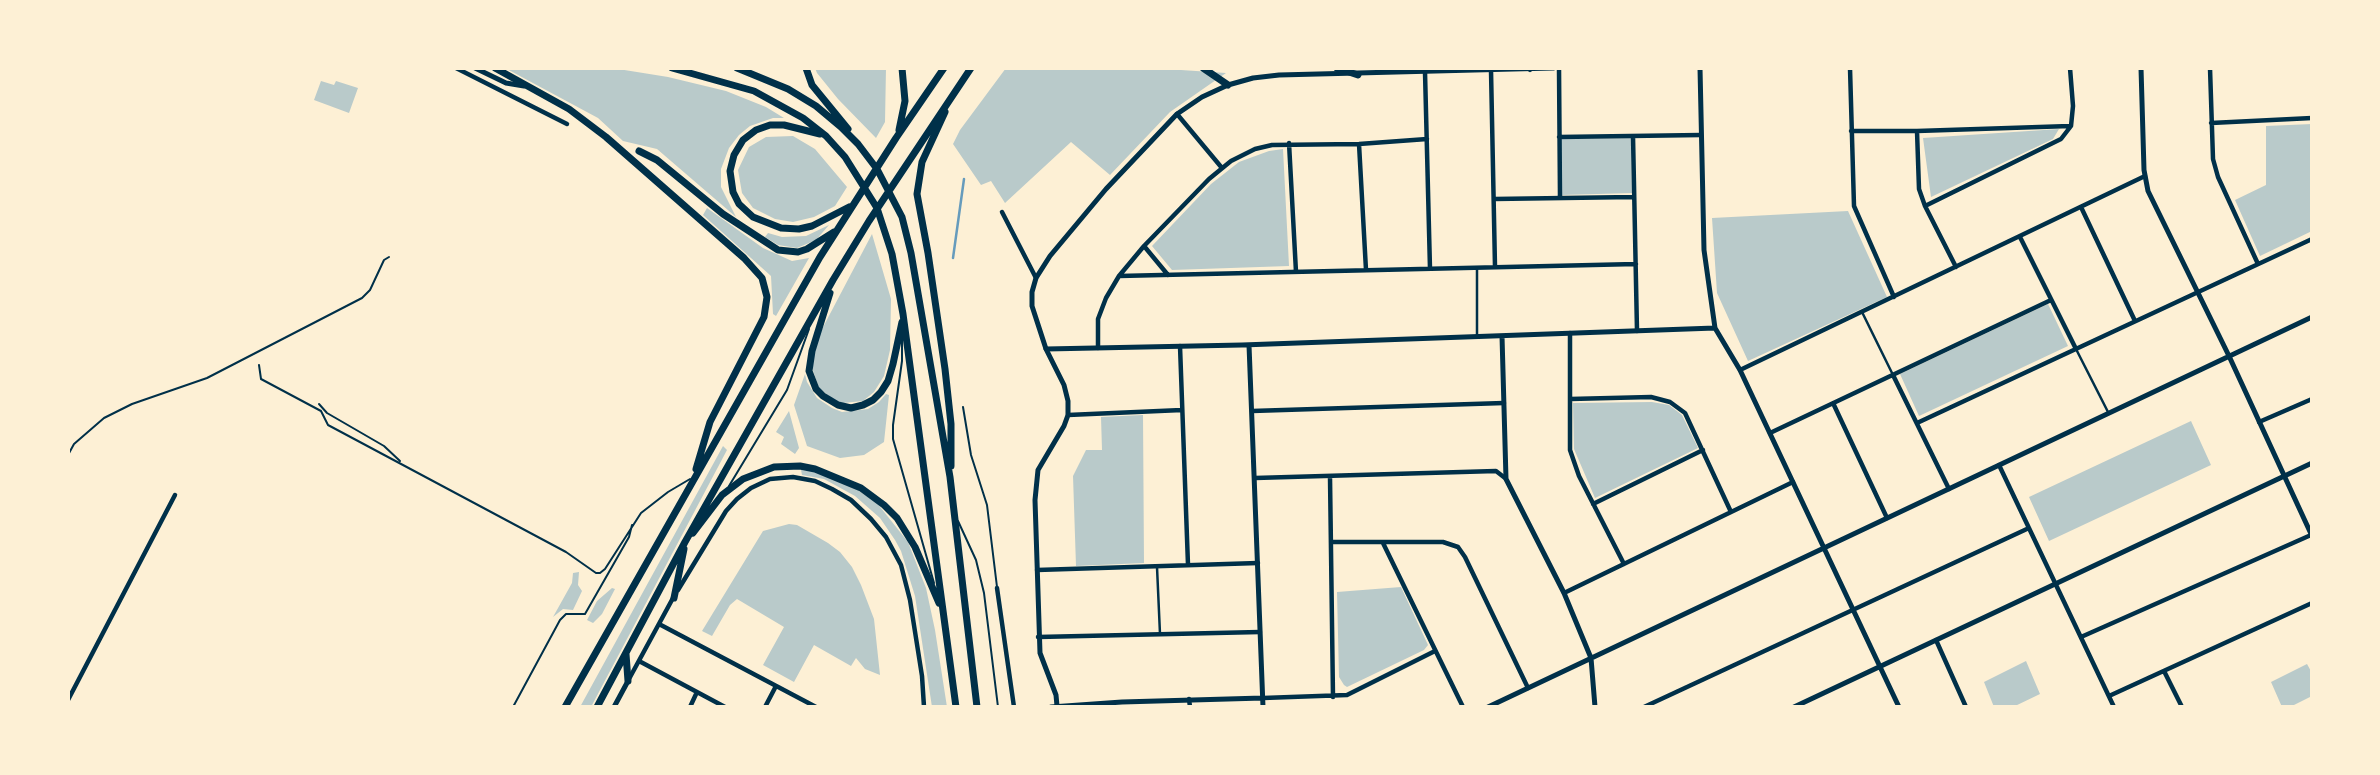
<!DOCTYPE html>
<style>
body{margin:0}
#map{position:relative;width:2380px;height:775px;overflow:hidden;background:#fdf0d5;font-family:"Noto Sans",sans-serif}
canvas{display:block}
.frame{position:absolute;inset:0;border:70px solid #fdf0d5;pointer-events:none}
</style>
<div id="map">
<canvas width="2380" height="775"></canvas>
<div class="frame"></div>
</div>
<script>
const g = document.querySelector('canvas').getContext('2d');
g.lineJoin = 'round';
function fillPath(path, color) {
  g.fillStyle = color;
  g.fill(path, 'evenodd');
}
function toPath(rows) {
  const path = new Path2D();
  for (const r of rows) {
    path.moveTo(r[0], r[1]);
    for (let i = 2; i < r.length; i += 2) path.lineTo(r[i], r[i + 1]);
  }
  return path;
}
function trace(path, color, width, dash) {
  g.strokeStyle = color;
  g.lineWidth = width;
  g.lineCap = dash ? 'butt' : 'round';
  g.setLineDash(dash || []);
  g.stroke(path);
}
fillPath(toPath([
 [505,68,612,68,668,77,726,91,766,107,784,118,773,118,750,126,739,135,729,148,721,169,721,187,736,217,657,149,623,141,598,118],
 [815,68,886,68,885,122,876,138,838,99,817,73],
 [1006,68,1151,68,1226,73,1170,112,1110,175,1071,142,1005,203,991,181,981,185,953,144,960,130],
 [321,81,334,85,336,81,358,88,349,113,314,100],
 [2312,124,2312,231,2260,256,2235,200,2266,185,2266,126],
 [2059,129,2053,139,1931,197,1923,138],
 [793,136,815,149,847,187,835,206,814,217,793,222,775,219,753,208,742,193,738,170,749,147,766,137],
 [1631,138,1632,193,1562,195,1561,139],
 [1283,149,1289,266,1172,270,1152,246,1211,184,1239,162,1269,151],
 [707,208,763,248,792,261,809,258,776,316,773,314,771,276,703,215],
 [1848,211,1887,297,1748,361,1717,293,1712,218],
 [829,225,816,240,797,248,778,245,765,237,768,233,782,237,806,236],
 [872,234,891,299,890,350,884,376,874,392,863,401,843,403,835,401,819,388,813,371,813,358,821,331],
 [2048,304,2068,346,1919,416,1900,374],
 [805,374,807,382,817,398,832,408,842,412,868,409,879,402,886,394,889,395,884,442,864,455,840,458,807,446,794,405],
 [1652,402,1669,405,1682,415,1698,448,1595,498,1574,449,1573,403],
 [789,411,799,448,795,454,781,444,784,437,776,432],
 [1143,415,1144,563,1076,566,1073,476,1086,450,1102,450,1101,417],
 [2191,421,2211,465,2049,541,2029,497],
 [723,446,727,450,591,707,580,707],
 [801,470,813,471,856,489,877,503,908,542,926,588,935,630,947,707,932,707,915,596,901,551,895,540,880,518,855,496,824,479,802,475],
 [789,524,797,525,828,543,840,552,852,567,861,585,874,619,880,675,865,669,856,658,851,666,814,645,794,682,763,665,784,627,737,599,730,605,712,636,702,631,763,531],
 [579,572,578,585,582,591,573,610,563,609,553,617,572,583,573,573],
 [1401,587,1428,645,1424,650,1347,687,1344,685,1339,677,1337,592],
 [612,588,615,589,602,614,593,623,587,620,597,601],
 [2026,661,2040,694,2013,707,1994,707,1984,682],
 [2307,664,2312,673,2312,696,2290,707,2282,707,2271,682]
]), '#b9caca');
trace(toPath([
 [953,258,964,179]
]), '#669bbc', 2.5);
trace(toPath([
 [902,336,902,361,893,425,893,439,934,583],
 [259,365,261,379,321,411,328,425,566,552,596,573,600,573,605,569,641,513,668,492,690,479],
 [319,404,327,413,384,446,400,461],
 [963,407,971,455,987,505,997,587],
 [68,455,74,444,104,418,132,404,207,378,362,298,370,290,384,260,389,257],
 [729,486,787,390,809,329],
 [958,521,976,560,984,593,998,707],
 [513,707,560,620,566,614,585,614,629,537,632,525],
 [534,707,534,706]
]), '#003049', 2);
trace(toPath([
 [1862,312,1893,375],
 [1477,336,1477,268],
 [2076,349,2108,412],
 [1157,567,1160,634]
]), '#003049', 2.5);
trace(toPath([
 [456,68,567,124],
 [1559,68,1560,198],
 [1850,68,1854,206,1894,297],
 [2210,68,2213,159,2218,177,2258,264],
 [1491,70,1495,267],
 [1425,72,1430,269],
 [1177,114,1222,168],
 [2211,123,2312,118],
 [1851,131,1917,131,2070,126],
 [1917,131,1919,189,1925,206,1956,267],
 [1633,136,1637,331],
 [1559,137,1701,135],
 [1289,143,1296,272],
 [1359,144,1366,270],
 [1494,199,1634,197],
 [1925,206,2061,139,2071,126,2073,106,2070,68],
 [2081,207,2135,321],
 [1002,212,1036,278],
 [2020,237,2076,349],
 [1144,246,1168,275],
 [1119,276,1636,264],
 [1570,333,1570,450,1579,476,1624,564],
 [1180,346,1188,565],
 [1098,348,1098,319,1106,298,1119,276,1144,246,1209,179,1231,161,1255,149,1272,145,1359,144,1427,139],
 [1740,370,2145,176],
 [1893,375,1949,489],
 [1570,399,1651,397,1670,402,1685,413,1731,512],
 [1833,403,1887,518],
 [1252,411,1504,403],
 [1068,415,1182,410],
 [2259,422,2312,399],
 [1917,423,2312,239],
 [1770,433,2051,300],
 [1999,465,2114,707],
 [1330,477,1333,697],
 [1255,478,1496,471,1505,478],
 [1593,504,1703,450],
 [1331,542,1443,542,1458,547,1465,557,1528,688],
 [1383,543,1463,707],
 [1037,570,1258,563],
 [997,588,1014,707],
 [678,590,726,511,737,499,751,488,770,479,793,477,815,481,832,489,851,500,871,519,886,537,901,565,910,600,922,676,924,707],
 [1564,593,1793,482],
 [659,624,816,707],
 [1038,637,1260,632],
 [2081,637,2311,535],
 [1936,640,1966,707],
 [639,661,725,707],
 [2164,671,2182,707],
 [629,679,673,598],
 [2109,696,2312,603],
 [1263,698,1347,695,1435,651],
 [1189,699,1190,707],
 [68,700,175,495],
 [690,707,697,692],
 [765,707,776,686],
 [1644,707,2029,528]
]), '#003049', 4.5);
trace(toPath([
 [475,68,506,83,524,86],
 [1700,68,1704,250,1715,328,1740,370,1899,707],
 [2141,68,2144,170,2148,191,2229,356,2312,536],
 [1502,336,1506,479,1564,593,1591,658,1595,707],
 [1249,345,1263,707],
 [1046,349,1242,345,1715,328],
 [1051,707,1122,702,1263,698],
 [1488,707,2312,317],
 [1794,707,2312,463]
]), '#003049', 5);
trace(toPath([
 [1057,706,1056,695,1040,653,1035,500,1038,470,1064,426,1068,415,1068,401,1064,385,1046,349,1032,306,1032,292,1036,278,1050,256,1106,189,1177,114,1202,97,1228,85,1253,78,1279,75,1553,68],
 [614,707,628,681]
]), '#003049', 5);
trace(toPath([
 [1529,68,1530,69]
]), '#003049', 6);
trace(toPath([
 [495,68,569,109,606,137,744,258,762,278,767,297,764,317,710,422,696,469],
 [672,68,754,91,803,118,826,136,845,157,877,208,892,254,903,314,956,707],
 [737,68,788,89,816,106,841,127,858,144,877,169,902,217,911,253,950,477,977,707],
 [806,68,812,85,848,129],
 [1203,68,1228,85],
 [1337,68,1358,75],
 [945,112,922,162,917,194,928,253,945,369,951,424,951,466],
 [899,130,905,101,902,68],
 [820,134,784,125,770,125,756,130,743,140,734,155,730,171,733,192,739,204,753,217,781,228,799,229,812,226,849,207],
 [639,151,657,160,723,214,778,250,798,252,807,249,834,232],
 [830,293,812,351,809,371,816,389,823,396,838,405,851,408,863,405,873,400,881,392,888,381,893,364,902,322],
 [693,533,722,495,743,479,774,467,800,466,815,469,861,488,884,505,897,518,915,547,939,603],
 [674,598,684,549],
 [626,654,628,681],
 [565,707,820,257,896,138,944,68],
 [597,707,685,542,833,280,869,221,971,68]
]), '#003049', 7);
</script>
